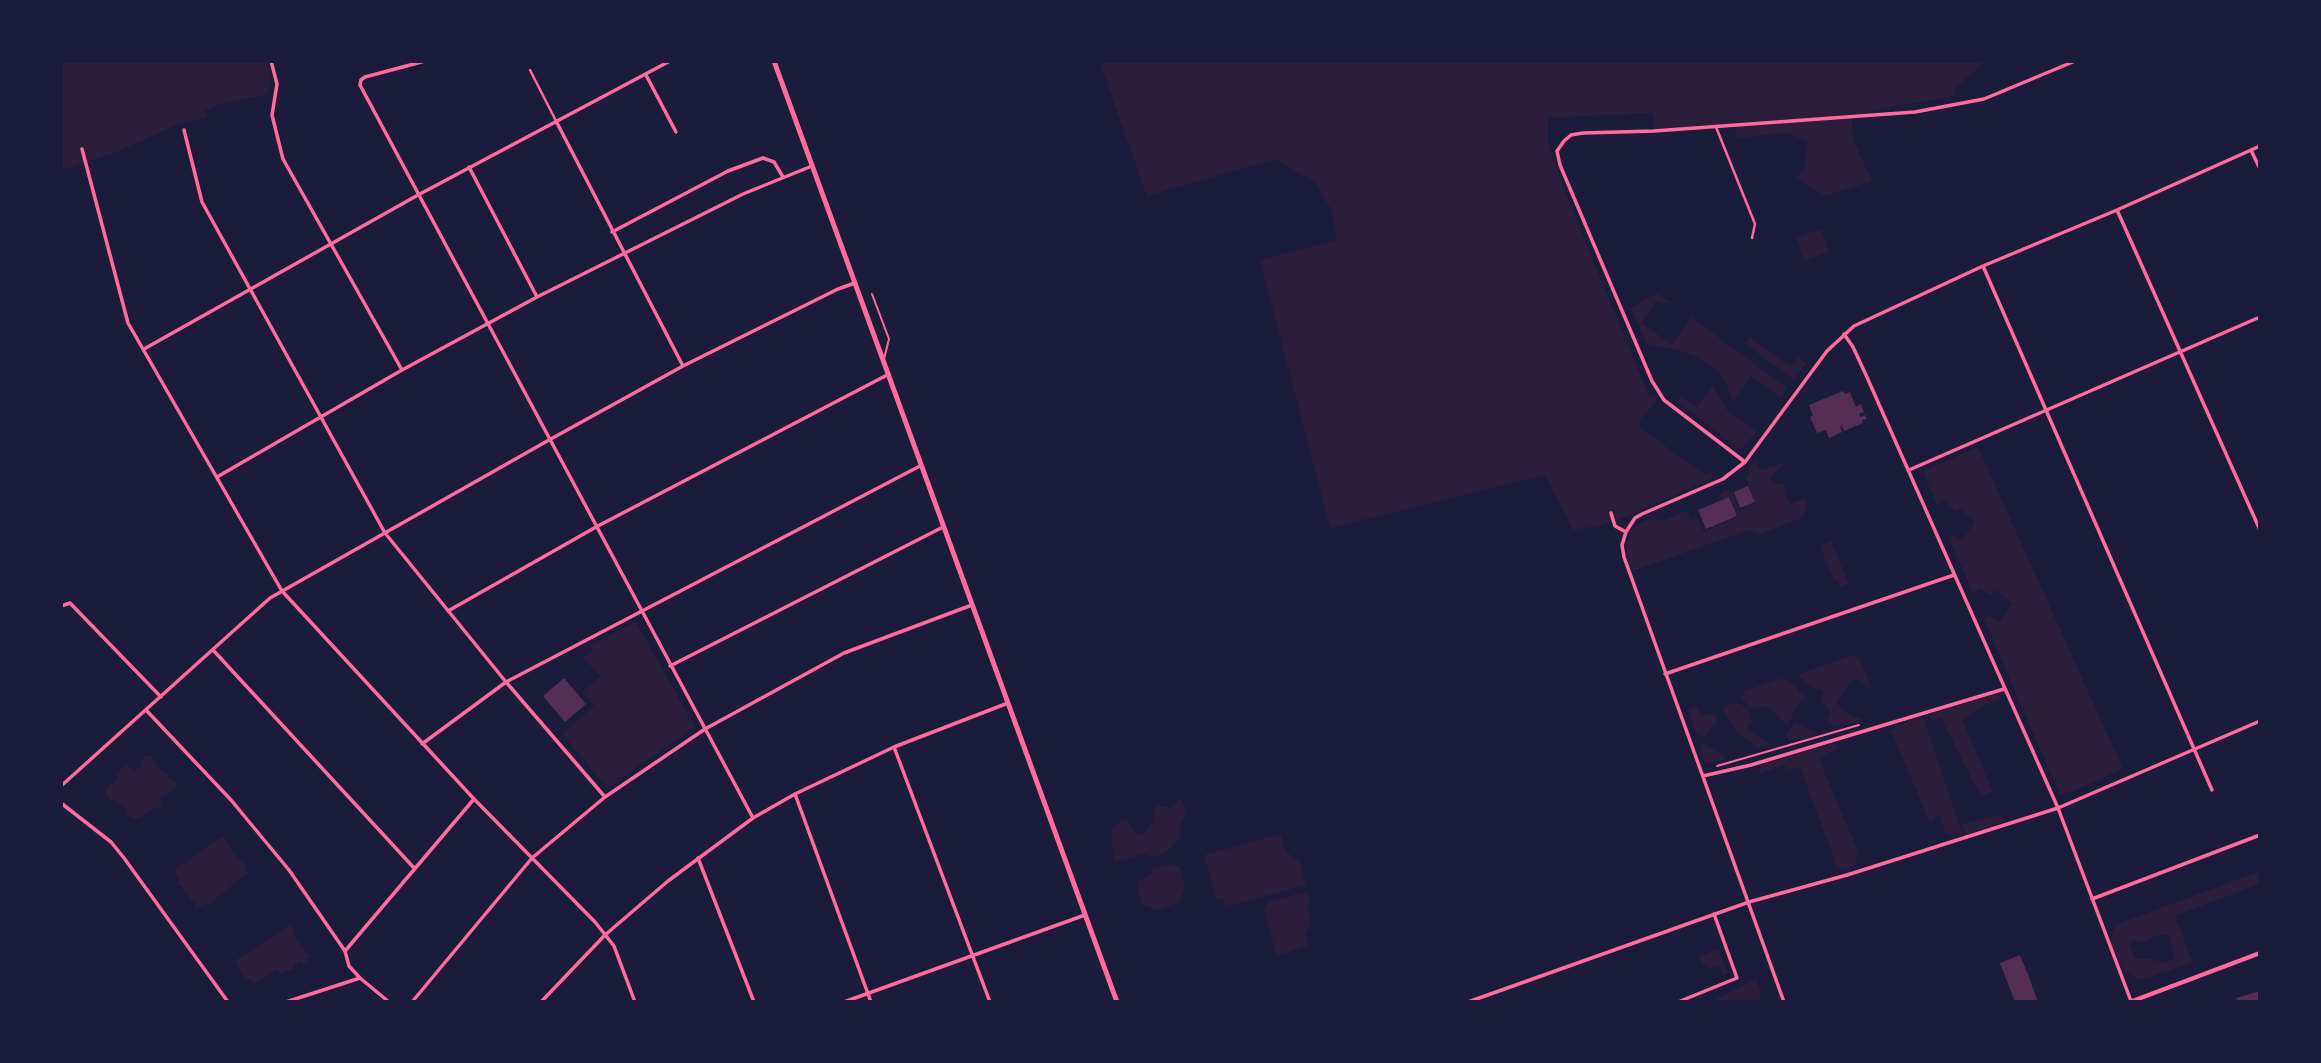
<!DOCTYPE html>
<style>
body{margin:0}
#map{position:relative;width:2321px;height:1063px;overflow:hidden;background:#1b1b3a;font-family:"PT Sans Narrow",sans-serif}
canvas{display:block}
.frame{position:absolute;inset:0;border:63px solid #1b1b3a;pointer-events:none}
</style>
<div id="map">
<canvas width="2321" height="1063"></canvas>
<div class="frame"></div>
</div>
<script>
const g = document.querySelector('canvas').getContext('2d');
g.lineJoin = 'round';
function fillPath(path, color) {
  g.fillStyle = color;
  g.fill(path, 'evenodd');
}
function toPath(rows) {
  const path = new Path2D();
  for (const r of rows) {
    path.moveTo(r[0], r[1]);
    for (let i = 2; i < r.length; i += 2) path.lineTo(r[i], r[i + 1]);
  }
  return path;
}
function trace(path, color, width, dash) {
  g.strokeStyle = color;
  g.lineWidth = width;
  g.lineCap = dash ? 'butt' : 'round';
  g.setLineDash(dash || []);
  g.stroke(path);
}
fillPath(toPath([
 [61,61,266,61,272,78,268,94,217,105,205,111,207,117,179,124,116,152,61,170],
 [1099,61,1986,61,1955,88,1955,96,1886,108,1852,117,1853,139,1872,181,1825,196,1796,178,1805,168,1807,141,1786,133,1738,138,1733,125,1654,131,1653,113,1548,118,1548,142,1565,191,1649,397,1656,395,1657,400,1639,421,1639,427,1707,476,1711,471,1713,476,1711,479,1618,520,1598,526,1573,530,1545,475,1330,528,1260,260,1337,240,1332,211,1314,182,1276,159,1147,196],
 [1821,229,1829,252,1804,261,1796,238],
 [1658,294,1671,303,1656,302,1641,323,1672,344,1691,317,1787,388,1781,397,1751,376,1733,401,1725,380,1715,369,1697,357,1681,351,1647,344,1631,308,1648,297],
 [1750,337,1790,367,1798,357,1806,363,1794,380,1745,344],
 [1713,385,1726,409,1757,432,1740,450,1677,401,1681,396,1697,407],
 [1978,447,2123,769,2074,791,2060,795,1984,619,1990,615,1999,622,2012,604,1996,590,1991,596,1979,588,1974,595,1949,539,1953,534,1962,540,1975,522,1959,508,1956,512,1943,499,1937,506,1923,471],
 [1756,460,1760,470,1787,462,1770,477,1772,483,1786,485,1784,491,1790,504,1804,498,1807,504,1803,517,1759,535,1749,530,1633,571,1626,549,1632,529,1640,523,1654,517,1663,521,1686,510,1690,520,1697,518,1704,532,1738,517,1730,497,1720,500,1718,496,1724,489,1731,491,1739,510,1756,503,1745,478,1749,473,1750,465],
 [1831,541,1849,584,1840,588,1838,582,1833,579,1820,546],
 [636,622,695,727,608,788,562,734,594,706,582,692,600,676,583,658,592,651,589,646],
 [1853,655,1861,661,1872,690,1855,678,1836,702,1844,712,1864,720,1835,728,1827,720,1831,713,1821,701,1823,690,1814,688,1797,675],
 [1783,678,1795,684,1798,692,1806,696,1791,714,1793,718,1787,725,1770,707,1752,708,1741,699,1744,691],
 [1997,693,2001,699,1977,709,1963,721,1993,792,1981,797,1941,718,1931,722,1931,714],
 [1729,704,1741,704,1749,710,1752,721,1747,728,1772,746,1758,749,1738,733,1722,710],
 [1697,706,1702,716,1714,714,1718,720,1704,737,1697,735,1688,709],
 [1923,717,1963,835,1945,834,1940,814,1930,823,1892,733,1886,733,1899,725],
 [1796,723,1816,733,1811,737,1789,741,1786,734],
 [1832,743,1840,748,1818,757,1857,849,1856,865,1841,870,1836,864,1800,767,1788,770,1784,765,1759,774,1760,765],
 [1704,744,1726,757,1724,760,1709,763,1704,761,1700,748],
 [145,756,151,756,157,763,156,765,176,783,176,787,160,798,163,804,156,810,153,808,144,816,134,819,125,815,128,811,122,804,119,806,113,799,111,801,105,794,105,789,118,778,115,774,126,764,134,772,143,764,140,761],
 [1181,798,1186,815,1181,823,1180,837,1165,853,1153,857,1144,854,1114,862,1111,831,1117,823,1127,819,1135,832,1140,835,1145,833,1154,821,1153,813,1157,805,1170,808],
 [2002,814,2006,822,1964,835,1962,824],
 [1280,834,1286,851,1293,857,1299,859,1306,885,1228,906,1222,899,1216,898,1204,855],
 [220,837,223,837,227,844,230,843,229,846,240,860,242,858,247,871,246,875,231,884,232,886,209,904,207,903,195,909,194,907,196,904,193,900,190,902,190,898,180,884,178,885,176,883,179,881,175,874,175,869,182,862,184,864],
 [1171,864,1180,867,1183,874,1184,889,1180,902,1157,910,1142,904,1136,882,1151,874,1151,869],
 [2260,871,2260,884,2175,916,2193,963,2141,980,2125,971,2110,942,2115,925],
 [2168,934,2175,959,2165,963,2150,959,2135,959,2129,943,2134,940,2144,943,2154,936],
 [1307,892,1310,901,1307,909,1312,925,1305,933,1308,946,1277,956,1264,911,1267,903],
 [290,925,295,932,293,934,298,942,301,942,299,944,310,956,306,959,308,962,303,965,300,961,293,966,294,969,291,970,280,974,276,969,254,984,251,979,246,979,236,963,236,960],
 [1719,949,1728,973,1723,975,1720,966,1709,969,1707,964,1703,966,1699,956],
 [1756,979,1761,993,1760,1002,1710,1002]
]), '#2a1e3b');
fillPath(toPath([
 [1843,391,1845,394,1850,392,1856,407,1861,404,1864,412,1859,414,1861,417,1865,415,1867,419,1862,420,1863,423,1844,431,1842,426,1840,427,1842,432,1829,438,1826,430,1817,433,1810,417,1813,416,1809,405],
 [1748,486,1755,502,1740,508,1734,492],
 [1729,497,1737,516,1706,529,1698,510],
 [564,678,586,704,565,722,543,696],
 [2020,955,2029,977,2038,1002,2015,1002,2000,963],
 [2260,991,2260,1002,2238,1002,2236,998]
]), '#542f53');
trace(toPath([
 [1717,766,1859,725]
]), '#ff6b9d', 2);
trace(toPath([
 [872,294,889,339,884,359]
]), '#ff6b9d', 2);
trace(toPath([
 [530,70,556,121],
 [1716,127,1755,224,1752,238]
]), '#ff6b9d', 2.5);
trace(toPath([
 [271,61,277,84,272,115,283,159,402,370],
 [425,61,365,77,361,80,360,85,753,818],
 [646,75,676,132],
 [556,121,683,366],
 [184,130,202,202,385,533,506,682,605,797],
 [82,149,128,323,282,591,474,799,595,922,614,946,635,1002],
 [2251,150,2260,169],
 [469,167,537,297],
 [2117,210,2260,530],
 [612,232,728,171,763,158,774,162,783,177],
 [1983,266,2212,790],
 [1844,334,1853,347,1866,375,2058,808,2131,1001],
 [144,349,418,195,670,61],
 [1745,462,1664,400,1652,381,1560,165,1557,151,1564,141,1571,135,1583,133,1654,131,1915,112,1984,99,2075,61],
 [1909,470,2260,317],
 [217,477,402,370,537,297,743,194,812,166],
 [1611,513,1615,526,1626,532],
 [61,606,70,603,161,697],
 [448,611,596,527,889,374],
 [213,650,415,869],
 [670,666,943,527],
 [1665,674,1954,575],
 [146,710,231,800,289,870,345,951,349,966,360,978,389,1002],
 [422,744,506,682,920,466],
 [894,747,990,1002],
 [1703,776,1751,765,2004,689],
 [61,786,270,598,549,440,683,366,838,289,855,283],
 [795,794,871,1002],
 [61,803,111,842,124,858,228,1002],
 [698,858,754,1002],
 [2092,899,2260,835],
 [345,951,474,799],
 [286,1002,360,978],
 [412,1002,532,858,605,797,705,729,844,653,972,605],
 [541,1002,605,935,668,881,753,818,795,794,894,747,1008,703],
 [844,1002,1085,915],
 [1468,1002,1749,902,1847,875,2058,808,2260,721],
 [1678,1002,1737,978,1714,914],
 [1784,1002,1624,557,1622,545,1626,532,1635,518,1642,514,1723,479,1745,462,1827,351,1854,326,1983,266,2117,210,2260,146]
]), '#ff6b9d', 3.5);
trace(toPath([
 [2130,1002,2260,953]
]), '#ff6b9d', 4.5);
trace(toPath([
 [774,61,1117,1002]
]), '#ff6b9d', 5);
</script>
